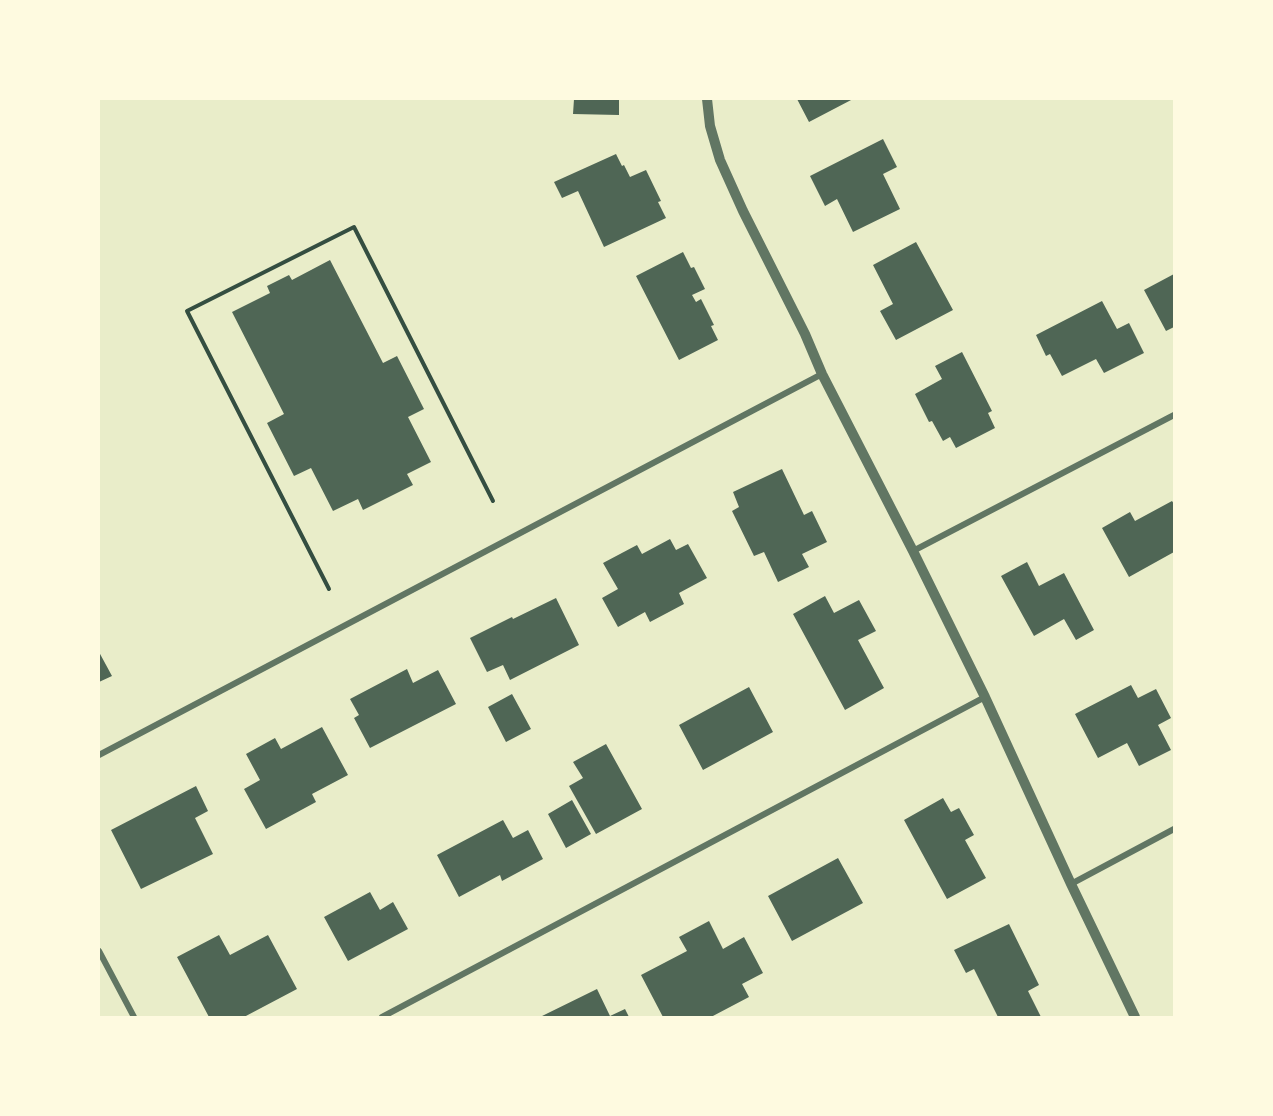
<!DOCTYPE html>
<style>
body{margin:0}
#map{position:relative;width:1273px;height:1116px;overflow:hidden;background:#e9edc9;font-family:"DM Sans",sans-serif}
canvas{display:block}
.frame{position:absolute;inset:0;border:100px solid #fefae0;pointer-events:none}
</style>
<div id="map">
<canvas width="1273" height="1116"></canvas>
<div class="frame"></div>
</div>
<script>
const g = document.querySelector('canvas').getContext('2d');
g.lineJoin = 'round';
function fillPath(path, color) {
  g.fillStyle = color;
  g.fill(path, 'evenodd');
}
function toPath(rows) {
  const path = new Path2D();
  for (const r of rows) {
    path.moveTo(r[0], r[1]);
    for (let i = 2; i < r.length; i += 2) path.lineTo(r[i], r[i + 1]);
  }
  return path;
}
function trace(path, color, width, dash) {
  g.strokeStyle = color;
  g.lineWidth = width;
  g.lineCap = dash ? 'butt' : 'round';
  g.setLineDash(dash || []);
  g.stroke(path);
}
fillPath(toPath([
 [574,99,619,99,619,115,573,114],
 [797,99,853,99,809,122],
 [883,139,897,167,883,174,900,209,853,232,837,199,825,206,810,176],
 [616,154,622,166,624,165,630,177,646,170,661,201,658,202,666,218,604,247,578,191,562,198,554,182],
 [916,242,953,310,896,340,880,311,893,304,873,265],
 [683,252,691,268,694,267,705,289,692,295,696,302,701,299,714,325,711,326,718,340,679,360,636,276],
 [330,260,383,363,397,356,424,409,408,417,431,462,407,474,413,485,363,510,358,499,333,511,311,468,294,476,267,423,284,414,232,312,270,293,267,286,289,275,292,280],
 [1174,274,1174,327,1166,331,1144,290],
 [1102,301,1117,329,1129,323,1144,353,1104,373,1096,359,1062,376,1050,354,1046,356,1036,335],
 [962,352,992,411,988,413,995,428,956,448,950,437,943,441,932,421,929,422,915,394,942,379,935,366],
 [782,469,804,515,812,511,827,542,802,554,809,567,778,582,764,552,754,556,732,511,739,507,733,492],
 [1172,501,1174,504,1174,552,1129,577,1102,528,1130,512,1135,521],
 [670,539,676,550,688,544,707,578,679,593,684,604,650,622,645,612,618,627,602,598,618,589,603,563,637,545,642,554],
 [1027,562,1039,586,1064,573,1094,630,1076,640,1064,619,1034,636,1001,576],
 [825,596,834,613,859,600,876,631,858,640,884,688,845,710,793,614],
 [556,598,579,645,510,680,503,665,487,672,470,638,512,617,513,619],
 [99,652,112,676,99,682],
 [407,669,413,683,438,670,456,704,370,748,354,718,359,715,350,699],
 [1131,685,1138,698,1156,689,1171,718,1158,725,1171,750,1139,766,1127,743,1098,758,1075,714],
 [749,687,773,732,703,770,679,725],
 [512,694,531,729,506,742,488,707],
 [322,727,348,775,312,794,316,802,266,829,244,789,260,780,246,754,275,738,281,749],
 [606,744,642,809,596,834,569,786,583,778,573,762],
 [196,786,208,811,195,818,213,854,141,889,111,830],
 [943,798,951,812,959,808,974,835,965,840,986,878,947,899,904,820],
 [572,800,591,834,566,848,548,814],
 [503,820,513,838,528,830,543,859,502,881,500,875,459,897,437,855],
 [838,858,863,903,792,941,768,896],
 [370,892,380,910,393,902,408,929,348,961,324,917],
 [709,921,723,949,744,937,763,973,742,984,749,997,711,1017,663,1017,641,975,687,951,679,937],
 [1009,924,1039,985,1028,991,1041,1017,998,1017,974,969,966,973,954,950],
 [219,935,230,955,268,935,297,989,244,1017,209,1017,177,957],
 [597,989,610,1016,625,1009,629,1017,540,1017]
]), '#4f6655');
trace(toPath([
 [329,589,187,311,354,227,493,501]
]), '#344e41', 4);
trace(toPath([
 [913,551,1174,415],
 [99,755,822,374],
 [1071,884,1174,829],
 [99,951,134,1017],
 [382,1017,985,697]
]), '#617663', 6);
trace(toPath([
 [707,99,710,126,720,160,743,211,805,334,822,374,913,551,985,697,1071,884,1135,1017]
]), '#617663', 10);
</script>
